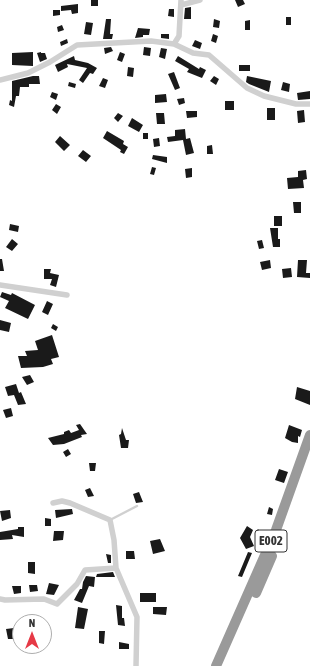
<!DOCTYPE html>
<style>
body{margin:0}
#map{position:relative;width:310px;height:666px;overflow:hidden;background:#fff;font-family:"Asap Condensed",sans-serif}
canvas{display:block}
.north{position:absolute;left:12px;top:614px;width:40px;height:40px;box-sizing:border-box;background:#fff;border:1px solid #adadad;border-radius:50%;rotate:0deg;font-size:11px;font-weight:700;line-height:16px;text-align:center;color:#333}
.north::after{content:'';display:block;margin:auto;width:14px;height:18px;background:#e63946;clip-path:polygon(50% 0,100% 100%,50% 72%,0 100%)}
</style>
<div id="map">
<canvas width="310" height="666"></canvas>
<div class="north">N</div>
</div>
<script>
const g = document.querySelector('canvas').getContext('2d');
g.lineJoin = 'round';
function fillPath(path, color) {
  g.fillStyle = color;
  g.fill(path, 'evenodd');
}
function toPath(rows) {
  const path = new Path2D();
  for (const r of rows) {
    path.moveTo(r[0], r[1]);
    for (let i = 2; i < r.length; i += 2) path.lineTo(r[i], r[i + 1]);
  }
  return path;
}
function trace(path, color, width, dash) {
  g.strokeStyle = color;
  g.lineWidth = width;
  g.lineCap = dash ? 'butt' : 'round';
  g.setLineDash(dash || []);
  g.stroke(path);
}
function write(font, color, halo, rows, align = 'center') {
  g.font = font + ' "Asap Condensed",sans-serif';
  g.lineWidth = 4;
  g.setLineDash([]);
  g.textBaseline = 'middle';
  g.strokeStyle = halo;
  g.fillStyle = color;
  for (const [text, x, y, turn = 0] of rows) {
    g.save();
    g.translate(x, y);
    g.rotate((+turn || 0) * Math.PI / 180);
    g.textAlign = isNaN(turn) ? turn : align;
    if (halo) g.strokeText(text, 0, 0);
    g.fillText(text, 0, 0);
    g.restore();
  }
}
fillPath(toPath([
 [91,0,98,0,98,6,91,6],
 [235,0,243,0,245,4,238,7],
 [78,4,78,13,72,14,71,10,61,11,61,6],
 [191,7,191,19,184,19,185,8],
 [169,9,174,9,174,17,168,16],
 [53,10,60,10,60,15,53,16],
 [286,17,291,17,291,25,286,25],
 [106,19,111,19,110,34,113,34,112,39,103,39],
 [214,19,220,21,219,28,213,27],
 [250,20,250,30,245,30,245,21],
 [86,22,93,23,91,35,84,34],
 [62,25,64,30,58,32,57,27],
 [138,28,150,29,149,35,143,35,143,37,135,38],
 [161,34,169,34,169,39,161,38],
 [213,34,218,36,216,43,211,41],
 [67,39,68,43,61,46,60,42],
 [195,40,202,43,200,49,192,46],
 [111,47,113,51,105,54,104,48],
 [144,47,151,48,150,56,143,55],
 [161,48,167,49,165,59,159,57],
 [33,52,33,66,12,65,12,53],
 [41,52,41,53,45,53,47,59,40,62,37,53],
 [120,52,125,54,122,62,117,60],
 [74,56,75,60,88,63,97,68,93,74,90,73,83,83,79,80,87,68,67,64,68,67,58,72,55,65],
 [178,56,199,69,200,67,206,70,202,78,187,72,189,69,175,61],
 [239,65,250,65,250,71,239,71],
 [128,67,134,68,133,77,127,76],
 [174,72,180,88,175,90,168,74],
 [33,76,39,76,40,84,29,84,29,87,20,87,19,96,16,96,14,107,9,105,10,100,12,101,12,81],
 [214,76,219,79,216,85,210,81],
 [247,76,271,81,269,92,249,84,246,82],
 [103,78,108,80,105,88,99,86],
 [69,82,76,84,75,88,68,86],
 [283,82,290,84,289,92,281,90],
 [310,91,310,99,298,100,297,93],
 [52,92,58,94,56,100,50,97],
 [166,94,167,102,155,103,155,95],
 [184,98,185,103,179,105,177,99],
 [225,101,234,101,234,110,225,110],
 [56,104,61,107,57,114,52,110],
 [267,108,275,108,275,120,267,120],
 [304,110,305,122,298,123,297,111],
 [186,111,197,111,197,117,187,118],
 [118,113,123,116,118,122,114,118],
 [156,113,164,113,165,124,157,124],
 [132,118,143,125,139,132,128,126],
 [185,129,186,139,190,138,194,153,186,155,183,140,168,142,167,137,175,136,175,130],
 [107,131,124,141,123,144,128,147,124,154,120,152,121,150,103,138],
 [143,133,148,133,148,139,143,139],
 [60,136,70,145,64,151,55,142],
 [159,138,160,146,154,147,153,139],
 [212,145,213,154,207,154,207,146],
 [83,150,91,156,86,162,78,156],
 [153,155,167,157,167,163,152,159],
 [152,167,156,168,154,175,150,174],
 [192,168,192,177,186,178,185,169],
 [306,170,307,179,303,180,304,188,288,189,287,178,298,177,298,171],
 [293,202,301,202,301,213,294,213],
 [274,216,282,216,282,226,274,226],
 [10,224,19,226,18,232,9,230],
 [270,228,278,228,278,239,280,239,280,247,273,247],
 [12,239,18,244,12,251,6,247],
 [262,240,264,248,259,249,257,241],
 [0,259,2,259,4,271,0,271],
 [270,260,271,268,262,270,260,262],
 [298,260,307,260,306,273,310,273,310,278,297,277],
 [291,268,292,277,283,278,282,269],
 [44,269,51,269,50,273,59,275,56,287,50,285,52,279,44,279],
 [2,292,11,295,12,293,35,305,28,319,5,308,9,301,0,297],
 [47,301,53,304,48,315,42,312],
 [0,320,11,323,9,332,0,330],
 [53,324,58,327,56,331,51,328],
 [52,335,59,357,51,359,53,364,43,367,21,368,18,356,27,356,25,351,38,350,35,341],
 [30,375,34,382,27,385,22,377],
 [16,384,19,393,21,392,26,404,18,405,14,395,8,396,5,387],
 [297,387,310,391,310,405,295,399],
 [11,408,13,416,6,418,3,410],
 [80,424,87,434,81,435,82,437,64,444,53,445,48,438,64,434,64,432,69,430,71,433,79,430,76,425],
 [289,425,302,430,300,437,298,436,298,443,292,442,285,438],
 [122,428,126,440,129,440,128,448,121,448,119,435,121,434],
 [68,449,71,454,66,457,63,452],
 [89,463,96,463,95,471,90,471],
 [279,469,288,472,284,483,275,480],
 [90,488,94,496,88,497,85,490],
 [139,492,143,502,136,503,133,494],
 [269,507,273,509,272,515,267,514],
 [72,509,73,514,56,518,55,510],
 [10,510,11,518,2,521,0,511],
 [45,518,51,519,51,526,45,526],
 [247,526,253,530,250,537,254,546,246,549,240,538],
 [18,527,24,527,24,537,12,535,13,539,0,540,0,532,18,529],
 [54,531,64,531,63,540,53,541],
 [160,539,165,551,153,554,150,541],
 [126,551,134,551,135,559,126,559],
 [248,552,252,553,242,577,238,576],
 [106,554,111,555,111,563,108,563],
 [28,562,35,562,35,574,28,573],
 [113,572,115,577,96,577,97,574],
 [86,576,95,577,94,587,89,586,82,603,74,600,80,589,82,589,83,582],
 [49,583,59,585,54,595,46,594],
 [29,585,37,585,38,591,30,592],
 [12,586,21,586,21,593,14,594],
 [140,593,156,593,156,602,140,602],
 [116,605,122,606,122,618,124,618,125,626,118,625],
 [78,607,88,609,84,629,75,628],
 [153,607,167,607,166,615,153,614],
 [14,628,17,639,8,639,6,629],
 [99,631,105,631,104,644,99,643],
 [119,642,129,644,129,649,119,649]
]), '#1a1a1a');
trace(toPath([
 [110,520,137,506]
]), '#d0d0d0', 2.5);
trace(toPath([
 [181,5,200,0],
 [174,44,179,36,181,0],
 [0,80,28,73,50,62,77,45,151,41,174,44,193,53,209,55,247,88,264,96,296,104,310,104],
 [0,285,67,295],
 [53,503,62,501,70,503,110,520,114,540,116,568],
 [0,599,5,600,44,599,57,604,77,584,85,570,116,568,137,617,136,666]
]), '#d0d0d0', 5.5);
trace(toPath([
 [256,593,272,556],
 [216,666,276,530,310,435]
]), '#9a9a9a', 10);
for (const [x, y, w] of [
 [271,541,32]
]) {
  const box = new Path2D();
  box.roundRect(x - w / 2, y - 11, w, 22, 3);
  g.fillStyle = '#fff';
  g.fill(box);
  trace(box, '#333', 1);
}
write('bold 13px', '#333', null, [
 ["E002",271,541]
]);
</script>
